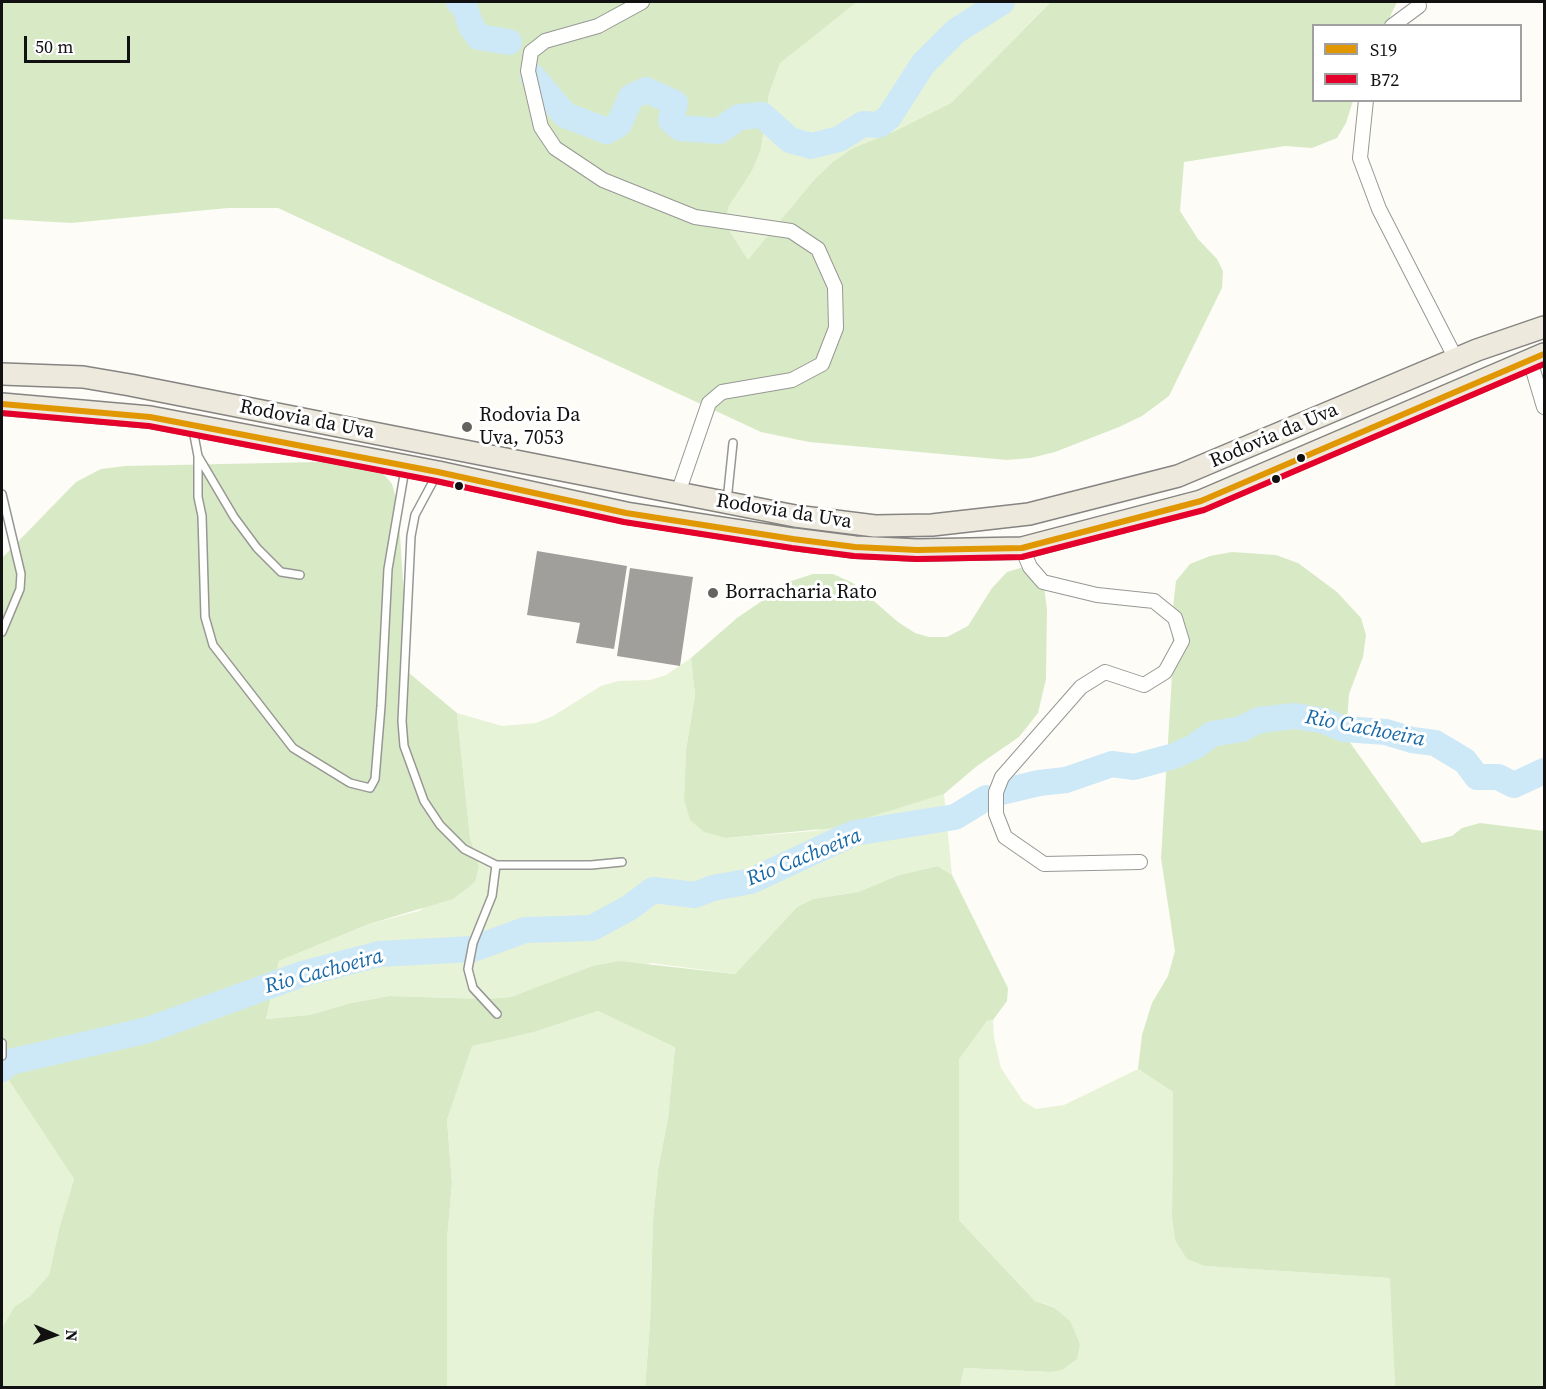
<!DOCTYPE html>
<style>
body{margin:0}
#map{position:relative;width:1546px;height:1389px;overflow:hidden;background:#fdfcf7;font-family:"Source Serif 4",serif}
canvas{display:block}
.frame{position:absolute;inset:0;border:3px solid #111;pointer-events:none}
.legend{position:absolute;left:1312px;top:24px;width:210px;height:78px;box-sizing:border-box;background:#fff;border:2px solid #a0a0a0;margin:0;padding:8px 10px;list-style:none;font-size:18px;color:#111}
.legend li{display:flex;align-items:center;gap:12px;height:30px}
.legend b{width:30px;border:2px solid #a0a0a0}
.north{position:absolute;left:24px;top:1305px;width:60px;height:60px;-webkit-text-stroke:4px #fff;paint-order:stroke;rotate:92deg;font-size:16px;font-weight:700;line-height:24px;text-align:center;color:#111}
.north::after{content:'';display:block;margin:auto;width:21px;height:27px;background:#111;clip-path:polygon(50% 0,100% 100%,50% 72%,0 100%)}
.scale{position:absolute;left:24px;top:36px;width:106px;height:27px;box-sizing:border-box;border:3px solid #111;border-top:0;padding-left:8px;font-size:18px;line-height:21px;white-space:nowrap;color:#111;-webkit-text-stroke:4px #fff;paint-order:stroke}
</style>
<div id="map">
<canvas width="1546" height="1389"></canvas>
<div class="frame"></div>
<ul class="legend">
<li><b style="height:8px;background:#e09702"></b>S19</li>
<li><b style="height:8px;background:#e4002b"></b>B72</li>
</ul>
<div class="north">N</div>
<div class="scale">50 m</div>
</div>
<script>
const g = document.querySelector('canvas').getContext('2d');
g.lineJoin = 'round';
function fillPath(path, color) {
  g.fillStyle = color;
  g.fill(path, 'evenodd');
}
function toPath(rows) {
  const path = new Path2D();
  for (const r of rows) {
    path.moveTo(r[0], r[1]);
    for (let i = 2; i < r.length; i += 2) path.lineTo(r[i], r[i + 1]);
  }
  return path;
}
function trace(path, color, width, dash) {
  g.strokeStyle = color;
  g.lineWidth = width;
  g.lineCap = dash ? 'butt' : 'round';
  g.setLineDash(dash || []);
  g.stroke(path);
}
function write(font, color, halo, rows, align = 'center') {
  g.font = font + ' "Source Serif 4",serif';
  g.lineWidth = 6;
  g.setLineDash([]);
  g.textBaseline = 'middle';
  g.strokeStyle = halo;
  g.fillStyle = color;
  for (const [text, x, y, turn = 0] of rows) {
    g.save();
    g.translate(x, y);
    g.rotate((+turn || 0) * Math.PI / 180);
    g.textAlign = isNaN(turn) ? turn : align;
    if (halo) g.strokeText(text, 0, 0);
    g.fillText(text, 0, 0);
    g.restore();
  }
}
fillPath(toPath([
 [857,2,1051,2,951,103,895,131,853,148,813,181,748,261,723,223,729,206,752,171,761,149,769,94,780,62],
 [691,658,695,695,686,750,684,799,726,838,815,831,944,794,952,875,938,866,899,875,858,892,813,899,797,907,735,974,651,963,544,986,511,997,485,999,389,996,351,1003,309,1015,266,1019,279,961,369,924,419,911,479,866,470,838,457,713,502,726,536,723,553,716,601,686,618,681,650,680,666,675],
 [598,1011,675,1046,668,1118,658,1170,653,1220,650,1324,645,1387,447,1388,447,1240,452,1183,447,1120,472,1045,534,1032],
 [993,1020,994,1038,1001,1068,1023,1101,1036,1109,1064,1105,1138,1069,1173,1092,1172,1218,1175,1240,1205,1266,1391,1278,1395,1387,960,1387,964,1368,1050,1372,1054,1307,1035,1301,959,1220,958,1059,987,1021],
 [2,1070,74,1179,59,1229,49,1275,30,1296,14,1307,2,1328]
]), '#e7f3d7');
fillPath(toPath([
 [2,2,857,2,780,63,769,94,761,149,752,171,729,206,724,223,748,260,813,181,833,162,853,148,895,131,951,103,1051,2,1397,2,1386,25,1314,26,1314,100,1353,101,1346,123,1337,138,1312,148,1285,146,1184,162,1180,211,1198,239,1217,259,1223,271,1222,288,1169,396,1142,416,1119,427,1055,452,1031,458,1007,460,809,442,761,432,278,208,228,208,71,223,2,219],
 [320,462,358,463,381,471,392,484,398,505,409,673,457,713,470,838,479,866,475,882,453,899,369,924,279,961,266,1019,309,1015,351,1003,389,996,485,999,511,997,593,966,619,961,735,974,797,907,813,899,858,892,899,875,938,866,952,875,1008,988,1007,1001,993,1020,987,1021,959,1059,959,1220,1035,1301,1053,1307,1070,1321,1080,1344,1077,1359,1062,1370,1050,1372,964,1368,960,1387,645,1387,650,1324,653,1220,658,1170,668,1118,675,1047,598,1011,534,1032,472,1046,447,1120,452,1183,447,1240,447,1387,2,1387,2,1328,14,1307,30,1296,49,1275,59,1229,74,1179,2,1070,2,558,76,482,101,469,125,466],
 [1232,552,1276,555,1298,563,1337,592,1361,618,1366,635,1363,657,1349,694,1346,737,1422,843,1452,836,1462,828,1480,823,1544,831,1544,1387,1395,1387,1390,1278,1205,1266,1187,1259,1175,1240,1172,1218,1173,1092,1138,1069,1142,1035,1152,1003,1168,976,1175,951,1161,858,1173,659,1172,616,1176,581,1190,564,1210,556],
 [1024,567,1044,586,1047,610,1046,679,1038,713,1019,737,977,766,944,794,834,828,726,838,704,832,690,820,684,799,686,750,695,695,691,658,737,618,791,581,813,574,833,574,853,583,898,622,915,633,929,637,947,637,968,626,992,588,1007,572]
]), '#d8eac5');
trace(toPath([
 [459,2,464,5,471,26,479,37,509,42],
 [533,77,565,115,607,131,619,124,631,97,646,90,675,103,671,120,680,128,719,131,739,117,762,115,790,140,811,146,839,139,863,124,879,125,889,117,923,64,956,31,1002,2],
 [1001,792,1039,783,1066,780,1112,764,1134,767,1174,756,1194,747,1212,734,1241,729,1259,720,1295,716,1325,721,1344,729,1386,732,1412,740,1435,743,1465,761,1477,777,1498,777,1514,785,1544,771],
 [2,1069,10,1062,148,1030,302,974,379,954,473,949,525,930,592,928,629,908,653,890,695,895,713,888,751,881,854,833,955,817,986,798]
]), '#cde8f7', 26);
fillPath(toPath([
 [537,551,627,566,614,649,576,643,580,623,527,615],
 [630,568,693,577,680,666,617,656]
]), '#a19f9c');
const service = toPath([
 [193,430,198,456,198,497,202,516,205,617,213,645,293,748,350,783,370,788,375,779,381,706,388,569,405,469],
 [198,456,234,517,257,548,281,572,300,575],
 [437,474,415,515,411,536,402,721,404,746,424,801,440,825,464,849,496,865,492,896,473,943,468,969,473,988,497,1014],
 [2,494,21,574,20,589,2,632],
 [727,501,733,443],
 [496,865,591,865,622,862],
 [2,1043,2,1056]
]);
const minor = toPath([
 [642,2,598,26,545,41,531,52,528,71,541,127,555,148,603,180,695,217,791,231,818,249,835,287,836,328,822,364,792,380,722,392,709,403,678,493],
 [1392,26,1419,6],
 [1366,100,1360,158,1379,209,1456,359],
 [1530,360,1544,407],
 [1022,548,1030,567,1043,582,1097,595,1154,601,1175,618,1182,641,1165,672,1144,685,1105,672,1081,687,1002,777,996,792,996,814,1005,837,1044,864,1140,862]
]);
const primary = toPath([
 [2,374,83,377,130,385,795,516,875,526,932,525,1029,514,1178,476,1477,350,1544,327],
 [2,404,150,417,438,472,626,513,793,539,855,547,917,550,1022,548,1201,501,1544,354]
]);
trace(service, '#979795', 10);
trace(minor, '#979795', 16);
trace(primary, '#858482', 24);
trace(service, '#fffffe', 7);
trace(minor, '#fffffe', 14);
trace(primary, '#ede9dc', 21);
trace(toPath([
 [2,404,150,417,438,472,626,513,793,539,855,547,917,550,1022,548,1201,501,1544,354]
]), '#e09702', 6);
trace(toPath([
 [2,413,149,426,436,481,624,522,792,548,854,556,917,559,1022,557,1204,510,1544,364]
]), '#e4002b', 6);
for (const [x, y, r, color] of [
 [467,427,6,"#646362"],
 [1301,458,5,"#111"],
 [1276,479,5,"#111"],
 [459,486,5,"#111"],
 [713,593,6,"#646362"]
]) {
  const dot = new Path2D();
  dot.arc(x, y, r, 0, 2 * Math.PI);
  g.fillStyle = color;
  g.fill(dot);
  trace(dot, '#fff', 2);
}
write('20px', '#111', '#fff', [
 ["Rodovia Da",479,416],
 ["Uva, 7053",479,439],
 ["Borracharia Rato",725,593]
], 'left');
write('20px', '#111', '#fff', [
 ["Rodovia da Uva",307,420,11],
 ["Rodovia da Uva",1274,436,-23],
 ["Rodovia da Uva",784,512,9]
]);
write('italic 21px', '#1768a6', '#fff', [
 ["Rio Cachoeira",1365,729,11],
 ["Rio Cachoeira",804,858,-22],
 ["Rio Cachoeira",324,972,-15]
]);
</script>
